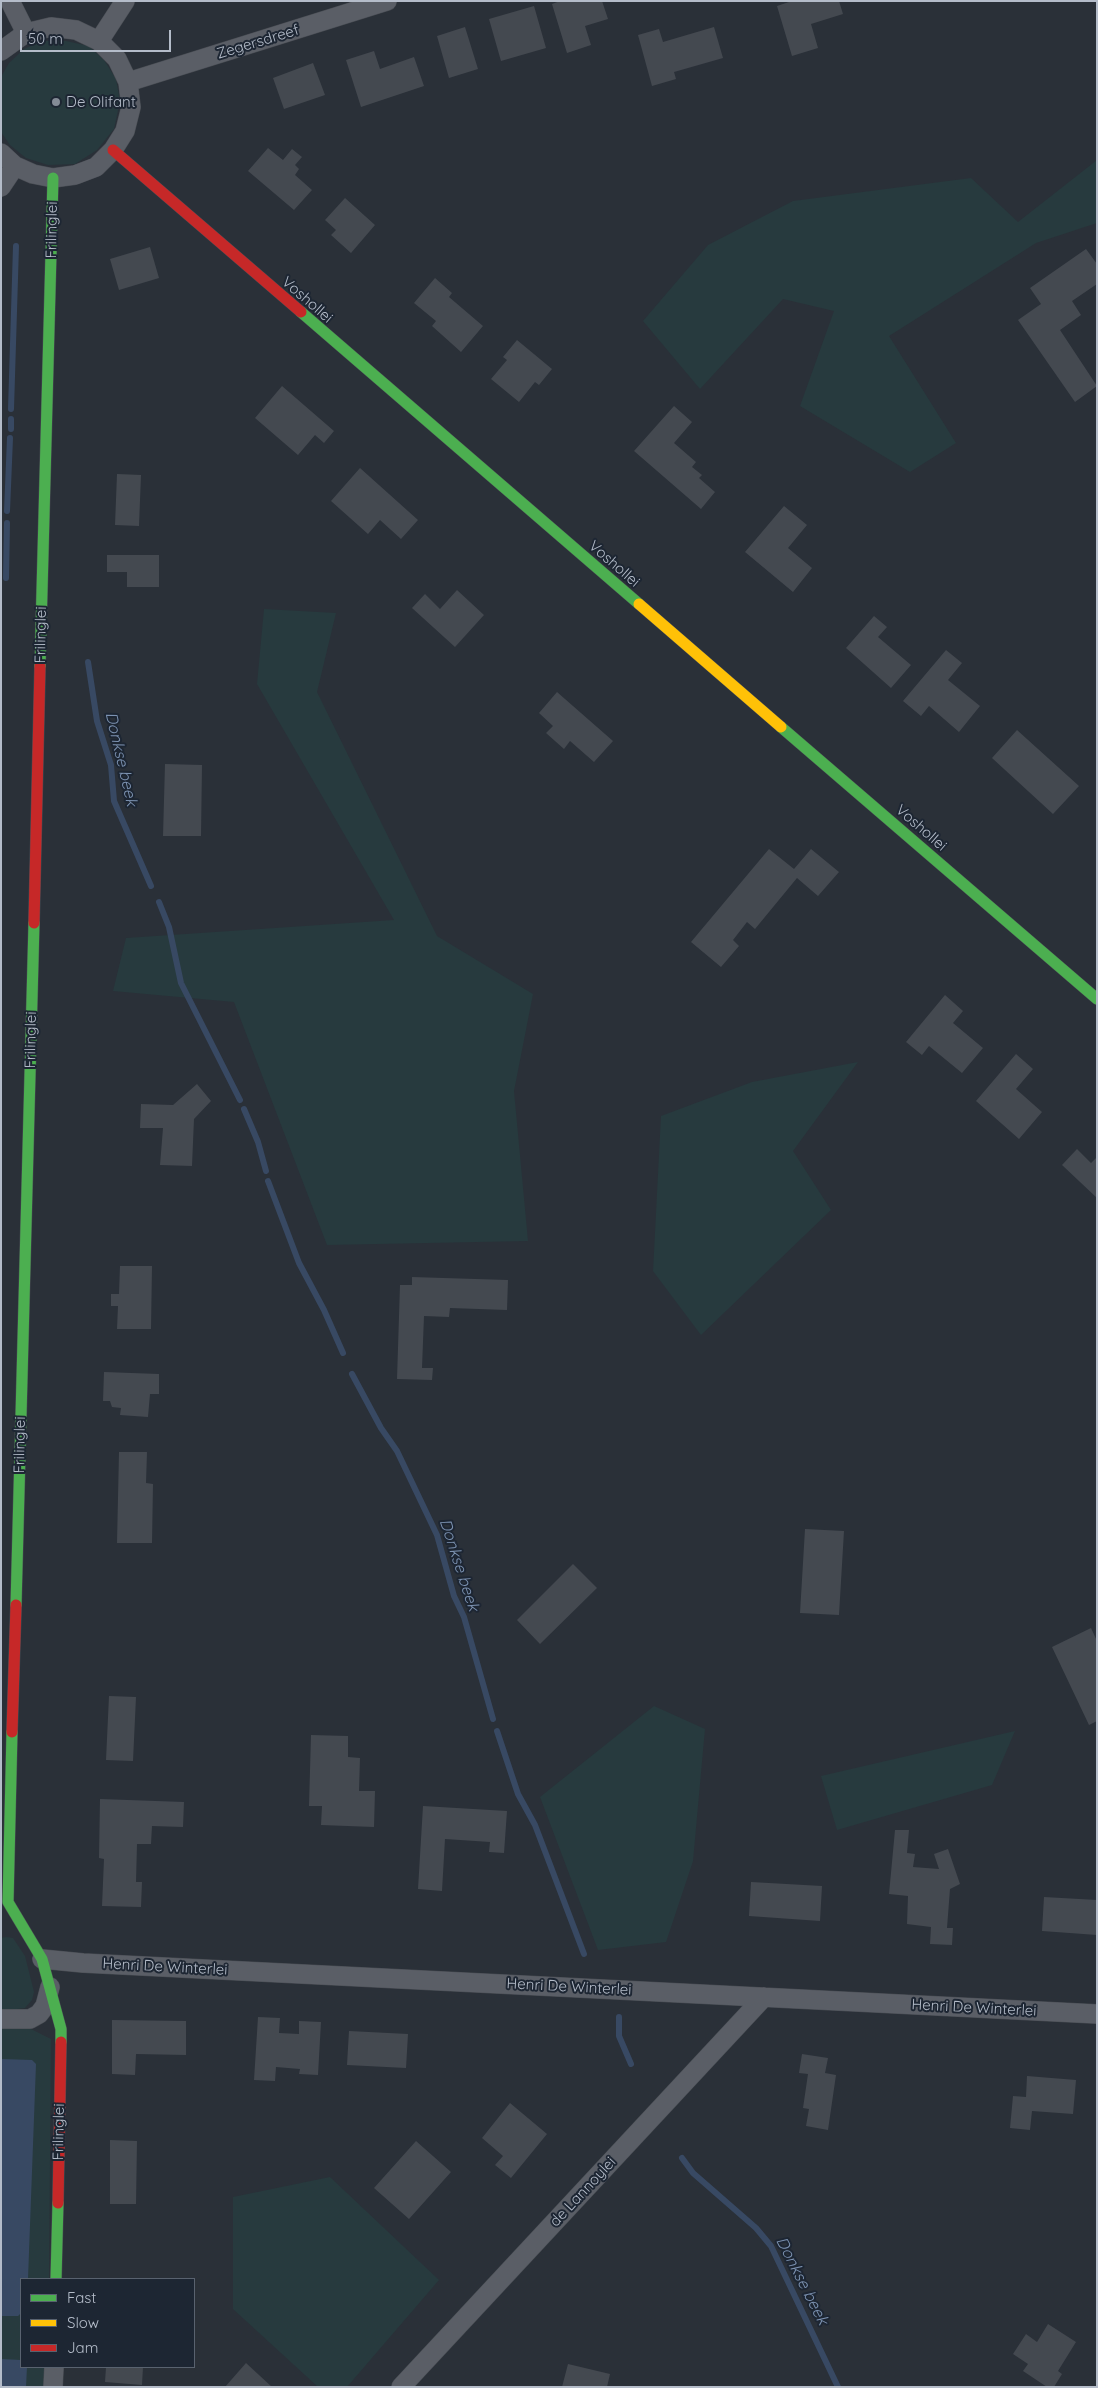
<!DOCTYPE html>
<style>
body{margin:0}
#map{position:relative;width:1098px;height:2388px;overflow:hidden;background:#2a3038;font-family:Quicksand,sans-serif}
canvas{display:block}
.frame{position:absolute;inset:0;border:2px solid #b4bcc9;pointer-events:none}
.legend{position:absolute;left:20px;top:2278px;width:175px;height:90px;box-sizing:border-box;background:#1d2633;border:1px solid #59626f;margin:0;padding:6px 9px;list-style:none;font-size:15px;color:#b4bcc9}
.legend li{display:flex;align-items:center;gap:10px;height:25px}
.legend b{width:25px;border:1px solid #59626f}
.scale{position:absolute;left:20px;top:30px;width:151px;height:22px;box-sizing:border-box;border:2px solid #b4bcc9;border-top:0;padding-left:6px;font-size:15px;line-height:18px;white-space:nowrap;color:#b4bcc9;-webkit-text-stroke:4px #1d2633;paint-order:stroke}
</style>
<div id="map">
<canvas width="1098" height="2388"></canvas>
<div class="frame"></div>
<ul class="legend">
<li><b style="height:6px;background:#4caf50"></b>Fast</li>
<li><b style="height:6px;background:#ffc107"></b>Slow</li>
<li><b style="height:6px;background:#c62828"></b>Jam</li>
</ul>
<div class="scale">50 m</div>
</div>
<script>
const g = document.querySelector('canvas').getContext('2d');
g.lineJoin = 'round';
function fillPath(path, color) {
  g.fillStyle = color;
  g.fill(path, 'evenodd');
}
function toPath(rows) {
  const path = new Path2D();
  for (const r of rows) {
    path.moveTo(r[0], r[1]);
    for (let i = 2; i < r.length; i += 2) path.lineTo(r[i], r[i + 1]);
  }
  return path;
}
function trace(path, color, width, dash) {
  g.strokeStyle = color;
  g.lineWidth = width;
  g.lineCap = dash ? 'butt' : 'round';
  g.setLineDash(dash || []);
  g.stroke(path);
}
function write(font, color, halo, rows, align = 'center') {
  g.font = font + ' Quicksand,sans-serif';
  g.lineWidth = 4;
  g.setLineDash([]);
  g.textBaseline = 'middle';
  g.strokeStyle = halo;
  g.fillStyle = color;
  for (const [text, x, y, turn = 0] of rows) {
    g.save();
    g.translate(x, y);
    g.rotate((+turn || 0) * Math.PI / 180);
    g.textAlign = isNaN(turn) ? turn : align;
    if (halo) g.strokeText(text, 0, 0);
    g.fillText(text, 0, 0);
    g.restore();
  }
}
fillPath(toPath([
 [42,41,66,41,89,46,104,60,116,79,120,101,114,129,97,150,75,164,48,165,26,158,10,145,1,132,1,77,9,63,24,49],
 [1097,160,1097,223,1036,243,889,336,956,443,910,472,800,406,834,311,783,299,700,389,643,321,708,245,793,201,971,178,1018,222],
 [264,609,336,613,317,692,437,936,533,994,514,1091,528,1241,327,1245,234,1002,113,991,126,938,394,920,257,684],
 [858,1062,793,1151,831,1210,701,1335,653,1271,661,1116,752,1082],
 [654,1706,705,1729,693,1861,666,1942,598,1950,540,1797],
 [1015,1731,992,1785,837,1830,821,1776],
 [6,1937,13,1938,25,1956,34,1992,32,2000,25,2008,1,2011,1,1938],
 [1,2028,31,2029,51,2039,49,2279,21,2279,21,2367,46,2367,46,2387,1,2387],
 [330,2177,439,2280,347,2387,318,2387,233,2309,233,2197]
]), '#273a3e');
fillPath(toPath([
 [1,2059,32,2060,36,2064,28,2279,21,2279,21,2313,18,2316,1,2316],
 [1,2359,21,2360,21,2367,27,2367,26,2387,1,2387]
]), '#384963');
trace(toPath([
 [11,409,16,246],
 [11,429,11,419],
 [7,511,10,438],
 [6,578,7,523],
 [88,662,97,721,111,765,114,801,151,886],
 [159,902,169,927,181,983,240,1100],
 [244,1109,258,1142,266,1171],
 [268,1181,299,1263,324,1310,343,1353],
 [352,1374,381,1428,397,1451,437,1535,454,1596,464,1617,493,1719],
 [497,1731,518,1794,535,1825,584,1954],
 [619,2017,619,2036,631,2064],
 [682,2158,693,2173,756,2228,771,2246,838,2387]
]), '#384963', 6);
fillPath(toPath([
 [560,1,602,1,608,19,585,26,591,45,567,53,552,4],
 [792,1,839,1,843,14,811,24,818,48,792,56,777,6],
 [534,6,546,48,501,61,489,19],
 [465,27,478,69,449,78,437,36],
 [714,27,723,58,674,72,676,79,652,86,638,35,659,29,663,42],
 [374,51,380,69,414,57,424,86,361,107,346,60],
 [313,63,325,95,284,109,273,78],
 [268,148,283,160,292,149,302,157,295,165,299,169,295,175,312,190,294,210,248,171],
 [345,198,375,225,351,253,331,235,336,230,325,220],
 [150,247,159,278,119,290,110,259],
 [1086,249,1097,264,1097,284,1072,301,1081,315,1060,330,1097,386,1075,402,1018,320,1041,304,1030,288],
 [435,278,452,293,449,297,483,326,461,352,432,326,436,321,414,303],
 [517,340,552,369,539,385,535,382,519,402,491,379,507,360,503,357],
 [282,386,334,431,324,443,315,435,298,455,255,418],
 [674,406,692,422,674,443,696,462,692,467,702,475,699,478,715,492,701,509,634,451],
 [360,468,418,520,401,539,380,520,368,534,331,501],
 [117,474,141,475,139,526,115,525],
 [784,506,807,525,788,548,812,568,793,592,745,552],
 [107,555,159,555,159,587,127,587,127,572,107,572],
 [457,590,484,615,455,647,412,608,425,594,440,609],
 [874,616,887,627,878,637,911,665,891,688,846,648],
 [946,650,962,663,948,680,980,706,959,732,929,706,921,716,903,701],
 [557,692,613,741,594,762,570,741,564,749,546,733,553,726,539,713],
 [1017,730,1079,786,1053,814,992,758],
 [165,764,202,765,201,836,163,836],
 [769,849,794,869,811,849,839,872,818,896,797,878,755,929,747,922,733,940,739,946,721,967,691,942],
 [945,995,963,1011,953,1023,983,1048,962,1073,929,1046,922,1055,906,1042],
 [1016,1054,1033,1069,1016,1089,1042,1112,1019,1139,976,1101],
 [197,1084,211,1101,194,1119,192,1166,160,1165,163,1128,140,1128,141,1104,173,1105],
 [1077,1149,1091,1163,1097,1157,1097,1198,1062,1165],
 [120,1266,152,1266,151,1329,117,1329,118,1306,111,1306,111,1294,119,1294],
 [412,1277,508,1280,507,1310,450,1308,449,1317,424,1316,422,1368,433,1368,432,1380,397,1379,400,1285,412,1285],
 [104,1372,159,1374,159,1394,150,1394,148,1417,120,1415,121,1408,112,1407,110,1401,103,1401],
 [119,1452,147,1452,146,1483,153,1484,152,1543,117,1543],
 [805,1529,844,1531,839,1615,800,1613],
 [573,1564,597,1588,540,1644,517,1620],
 [1091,1628,1097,1641,1097,1721,1089,1725,1052,1647],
 [109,1696,136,1697,133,1761,106,1760],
 [311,1735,348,1736,348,1757,360,1758,359,1791,375,1791,374,1827,321,1825,322,1806,309,1806],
 [100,1799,184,1802,183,1827,152,1826,151,1844,137,1844,136,1882,142,1882,141,1907,102,1906,104,1859,99,1858],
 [423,1806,507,1811,504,1853,489,1852,490,1842,445,1839,442,1891,418,1889],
 [895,1830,909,1830,907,1853,915,1854,913,1867,939,1869,934,1854,948,1849,960,1884,950,1889,947,1928,953,1928,952,1945,930,1944,931,1927,907,1924,908,1896,889,1894],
 [751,1882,822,1886,820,1921,749,1916],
 [1044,1897,1097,1900,1097,1935,1042,1931],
 [258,2017,280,2018,279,2033,299,2034,299,2021,321,2022,318,2075,299,2074,300,2069,276,2067,275,2081,254,2080],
 [112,2020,186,2021,186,2055,136,2054,135,2075,112,2074],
 [349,2031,408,2034,406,2068,347,2065],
 [802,2054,828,2058,825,2073,836,2075,828,2130,806,2126,809,2109,803,2108,808,2074,799,2073],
 [1027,2076,1076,2080,1073,2114,1032,2111,1030,2130,1010,2128,1013,2096,1026,2097],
 [510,2103,547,2134,511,2178,495,2165,503,2156,482,2138],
 [110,2140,137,2141,136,2204,110,2204],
 [416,2141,451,2172,409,2219,374,2188],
 [1048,2324,1076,2342,1058,2371,1062,2374,1054,2387,1047,2387,1023,2371,1028,2364,1013,2354,1026,2334,1037,2342],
 [246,2363,272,2387,225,2387],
 [568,2364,610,2374,607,2387,562,2387],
 [106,2367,143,2367,142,2385,105,2382]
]), '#444950');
const street = toPath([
 [10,1,26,33],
 [99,41,125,1],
 [1,51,26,33,51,27,76,30,99,41,117,59,128,82,131,107,125,131,113,150,96,167,75,175,53,178,33,174,15,166,1,153],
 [128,82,387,1],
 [1,187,15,166],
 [42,1959,83,1963,1097,2014],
 [1,2019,30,2019,39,2014,45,2006,50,1987],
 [53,2387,54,2367],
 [401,2387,764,1997]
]);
const fast = toPath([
 [301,312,639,604],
 [40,666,53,178],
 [781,727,1097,999],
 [16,1605,34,923],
 [12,1732,8,1902,42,1959,61,2029,61,2042],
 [56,2279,58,2203]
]);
const slow = toPath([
 [639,604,781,727]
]);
const jam = toPath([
 [113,150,301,312],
 [34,923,40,666],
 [12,1732,16,1605],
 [58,2203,61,2042]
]);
trace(street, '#484c53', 20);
trace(fast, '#484c53', 12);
trace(slow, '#484c53', 12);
trace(jam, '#484c53', 12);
trace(street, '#5a5e66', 19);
trace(fast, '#4caf50', 11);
trace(slow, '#ffc107', 11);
trace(jam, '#c62828', 11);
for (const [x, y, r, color] of [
 [56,102,5,"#848b96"]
]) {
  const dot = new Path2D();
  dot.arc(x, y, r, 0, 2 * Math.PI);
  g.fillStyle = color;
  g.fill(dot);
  trace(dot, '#1d2633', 2);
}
write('15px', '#b4bcc9', '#1d2633', [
 ["Zegersdreef",258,42,-17],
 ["Frilinglei",52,230,-89],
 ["Voshollei",307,300,41],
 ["Voshollei",614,564,41],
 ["Frilinglei",41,635,-89],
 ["Voshollei",921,828,41],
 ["Frilinglei",31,1040,-89],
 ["Frilinglei",20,1445,-89],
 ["Henri De Winterlei",165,1967,3],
 ["Henri De Winterlei",569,1987,3],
 ["Henri De Winterlei",974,2008,3],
 ["Frilinglei",59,2132,-89],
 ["de Lannoylei",583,2192,-47]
]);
write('15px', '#b4bcc9', '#1d2633', [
 ["De Olifant",66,102]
], 'left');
write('italic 16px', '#7c92b1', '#1d2633', [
 ["Donkse beek",121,759,77],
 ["Donkse beek",459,1565,72],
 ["Donkse beek",802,2281,63]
]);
</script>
